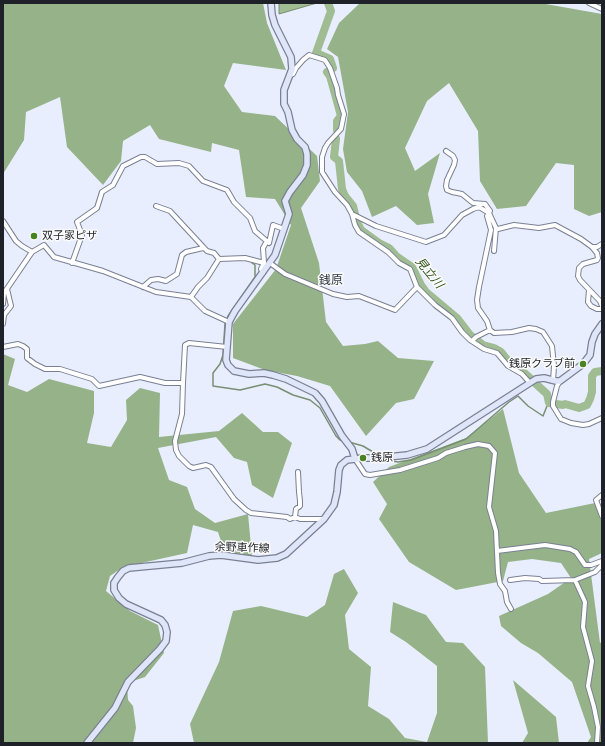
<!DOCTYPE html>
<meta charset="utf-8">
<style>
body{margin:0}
#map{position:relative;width:605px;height:746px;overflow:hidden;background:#e8eefe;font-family:Merriweather,serif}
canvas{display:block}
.frame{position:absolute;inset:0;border:4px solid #1f2128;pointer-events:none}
</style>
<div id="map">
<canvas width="605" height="746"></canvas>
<div class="frame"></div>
</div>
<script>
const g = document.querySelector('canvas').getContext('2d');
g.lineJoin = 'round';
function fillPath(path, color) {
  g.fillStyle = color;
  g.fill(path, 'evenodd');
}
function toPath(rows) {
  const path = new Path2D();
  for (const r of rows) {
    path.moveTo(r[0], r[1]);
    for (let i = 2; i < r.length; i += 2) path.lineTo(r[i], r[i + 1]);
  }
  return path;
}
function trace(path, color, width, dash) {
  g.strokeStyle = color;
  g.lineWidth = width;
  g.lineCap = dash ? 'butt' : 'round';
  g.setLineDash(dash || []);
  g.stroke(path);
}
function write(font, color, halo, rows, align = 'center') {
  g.font = font + ' Merriweather,"Noto Sans JP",serif';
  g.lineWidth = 3;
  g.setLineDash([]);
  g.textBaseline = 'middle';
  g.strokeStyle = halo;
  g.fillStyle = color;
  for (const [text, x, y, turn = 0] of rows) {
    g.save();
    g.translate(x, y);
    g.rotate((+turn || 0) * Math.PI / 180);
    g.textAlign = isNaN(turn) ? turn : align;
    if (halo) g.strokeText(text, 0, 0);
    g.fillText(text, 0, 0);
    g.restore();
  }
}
fillPath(toPath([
 [3,3,263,3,267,23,286,70,233,63,224,86,242,112,275,116,317,156,320,181,301,208,319,263,326,322,343,346,365,344,378,341,398,358,434,361,414,399,396,403,366,436,330,386,297,376,265,370,233,358,233,324,276,269,291,225,275,199,246,197,239,150,212,143,211,152,159,139,150,125,123,141,121,161,103,185,67,147,60,97,26,112,24,140,3,174],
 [360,3,540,3,602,14,602,212,589,216,574,209,574,165,556,163,526,206,497,209,480,181,478,131,449,83,427,101,405,148,415,171,440,153,428,194,434,223,417,225,396,206,372,217,362,191,347,172,343,149,348,112,338,57,327,49,339,23],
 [3,354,15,359,8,385,27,392,49,379,94,391,94,413,87,443,111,447,127,420,126,400,140,388,160,393,159,437,219,431,242,413,263,432,278,432,292,443,273,498,252,485,247,462,234,458,216,437,158,448,169,480,187,487,195,509,215,523,248,514,252,557,224,550,218,532,193,525,187,553,123,567,110,576,106,591,130,611,158,625,164,653,145,677,127,683,128,700,133,706,136,728,133,743,3,743],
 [503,409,519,473,546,513,595,503,602,509,602,553,589,559,600,643,602,642,602,743,587,743,591,737,572,682,538,653,521,643,501,626,499,616,548,594,571,578,561,563,532,559,508,562,503,581,456,590,409,562,379,519,387,504,373,482,389,467,466,438],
 [344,569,358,593,345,615,349,649,371,667,368,706,389,719,405,738,427,742,437,713,437,666,406,642,390,632,393,602,426,615,446,642,463,643,485,667,488,743,194,743,190,724,219,662,233,611,261,606,307,617,325,605,334,574],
 [513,680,556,717,559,743,522,743,528,733]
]), '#95b288');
const water = toPath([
 [279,3,317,3,279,14,279,3]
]);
fillPath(water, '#9fbc92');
trace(water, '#798e72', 1);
trace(toPath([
 [252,263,255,265,255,277,228,316,225,324,223,355,220,364,213,373,213,386,240,390,265,384,277,387,293,395,310,400,320,408,336,436,340,440,343,441],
 [349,442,363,446,378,455],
 [386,460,398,462,411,460,466,439,509,402,518,396,528,406,543,416,547,406,549,403]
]), '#798e72', 1.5);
trace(toPath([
 [328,3,331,11,316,53,330,59,333,68],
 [327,72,330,76,341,116,337,121,337,130],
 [336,139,334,157,339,161,342,189,345,196,353,206,357,222,361,230,379,243,389,248,396,256,412,267,421,285,426,292,457,318,470,335,483,345,494,348,501,352,512,366,521,370,531,379],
 [536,384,547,394,549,403,563,405,565,404,579,408,587,405,590,399,592,392,592,376,595,372,602,371]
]), '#9fbc92', 8);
const street = toPath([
 [589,3,602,9],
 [289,76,293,74,296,68,303,60,309,55,325,60,330,68,337,88,338,95,344,114,341,129,328,143,325,148,322,157,322,172,335,192,347,205,352,214,376,226,426,242,444,235,462,215,473,209,479,207,489,213,496,228,498,229,514,225,539,228,555,225,581,239,592,247,597,253,598,258,597,260,583,264,579,268,578,276,580,280,600,301,602,306],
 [446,151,453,156,455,160,454,165,447,180,446,186,447,190,452,192,462,194,473,203,485,204,490,211,487,216,491,230,479,287,477,300,478,308,487,321,490,330,494,333,512,332,529,328,536,329,543,332,552,346,554,366,553,381],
 [156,206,170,211,207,251,214,253,219,259,245,258,264,263,261,269,263,273],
 [352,214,355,225,359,232,388,252,399,263,410,269,417,287,435,305,452,318,462,332,470,340,484,349,497,353,508,366,522,374,530,383],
 [3,221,16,241,22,246,32,252],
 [592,247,597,247,602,244],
 [494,251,496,228],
 [72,263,82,235,77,222,97,208,102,192,113,185,123,166,141,157,145,157,157,164,179,163,189,166,203,181,227,190,234,202,250,218,255,231,269,243,273,225,284,229],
 [264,263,263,248,267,241],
 [270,263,285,274,333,294,347,297,359,296,395,310,417,287],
 [143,287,151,280,158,279,166,281,177,274,182,255,186,252,203,248],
 [589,290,588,302,591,306,597,309,602,309],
 [191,297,198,287,207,278,219,259],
 [3,304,4,293,32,252,44,245,54,257,103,271,156,292,191,297,205,311,229,322],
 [3,324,4,315,11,306,7,289],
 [472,341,476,337,490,330],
 [3,347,18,344,23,346,27,349,27,358,35,364,45,369,60,369,92,379,99,386,140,377,165,383,183,383,185,345,189,343,227,347],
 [560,381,557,386,553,402,553,406,561,419,571,423,583,425,589,424,602,418],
 [183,383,182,414,175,441,176,450,179,456,189,466,193,468,206,465,211,467,234,499,246,510,251,513,287,517,290,519,295,517,300,519,324,519],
 [355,459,365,474,370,475,400,470,438,458,446,453,465,447,478,444,489,446,495,453,489,507,496,531,498,573,500,584,505,591,507,602,511,609],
 [602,495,596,500,602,516],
 [295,517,296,509,300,506,300,501,299,492,298,472],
 [497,551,545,545,570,549,576,552,585,565,591,565,602,561],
 [510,580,525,578,539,579,542,581,575,580,595,572,602,565],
 [575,580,585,602,583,627,592,661,588,686,594,707,598,727,597,743]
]);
const secondary = toPath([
 [271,3,272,15,275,25,291,57,292,69,284,90,284,104,288,112,292,130,297,139,305,147,307,154,307,165,303,175,290,192,285,201,289,214,275,255,235,311,229,322,226,360,228,365,234,371,249,374,264,373,273,375,286,379,315,393,322,401,342,436,352,449,355,459],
 [87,743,115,708,128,682,160,649,166,641,167,632,165,625,161,620,126,604,119,598,114,590,114,583,118,577,123,571,129,568,182,563,209,556,221,555,258,560,277,558,286,554,324,519,334,505,337,492,339,470,341,465,347,460,363,458,378,458,407,455,427,449,536,379,544,378,556,381,560,381,583,364,590,355,592,342,595,334,602,324]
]);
trace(street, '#7a8092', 6);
trace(secondary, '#7a8092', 8);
trace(street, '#fff', 4);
trace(secondary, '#dfe6f9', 5.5);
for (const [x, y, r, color] of [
 [34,236,4,"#478321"],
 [583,364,4,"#478321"],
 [363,458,4,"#478321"]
]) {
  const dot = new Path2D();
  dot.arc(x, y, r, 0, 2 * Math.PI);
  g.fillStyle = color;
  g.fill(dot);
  trace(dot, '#fbfbfb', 1.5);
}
write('11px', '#1f2128', '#fbfbfb', [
 ["双子家ピザ",42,236],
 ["銭原クラブ前",575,364,"right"],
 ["銭原",371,458]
], 'left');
write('11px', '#1f2128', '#fbfbfb', [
 ["余野車作線",242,548,2]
]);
write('italic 12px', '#2e5318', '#fbfbfb', [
 ["見立川",429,273,51]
]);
write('12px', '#363c4c', '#fbfbfb', [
 ["銭原",331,281]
]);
</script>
